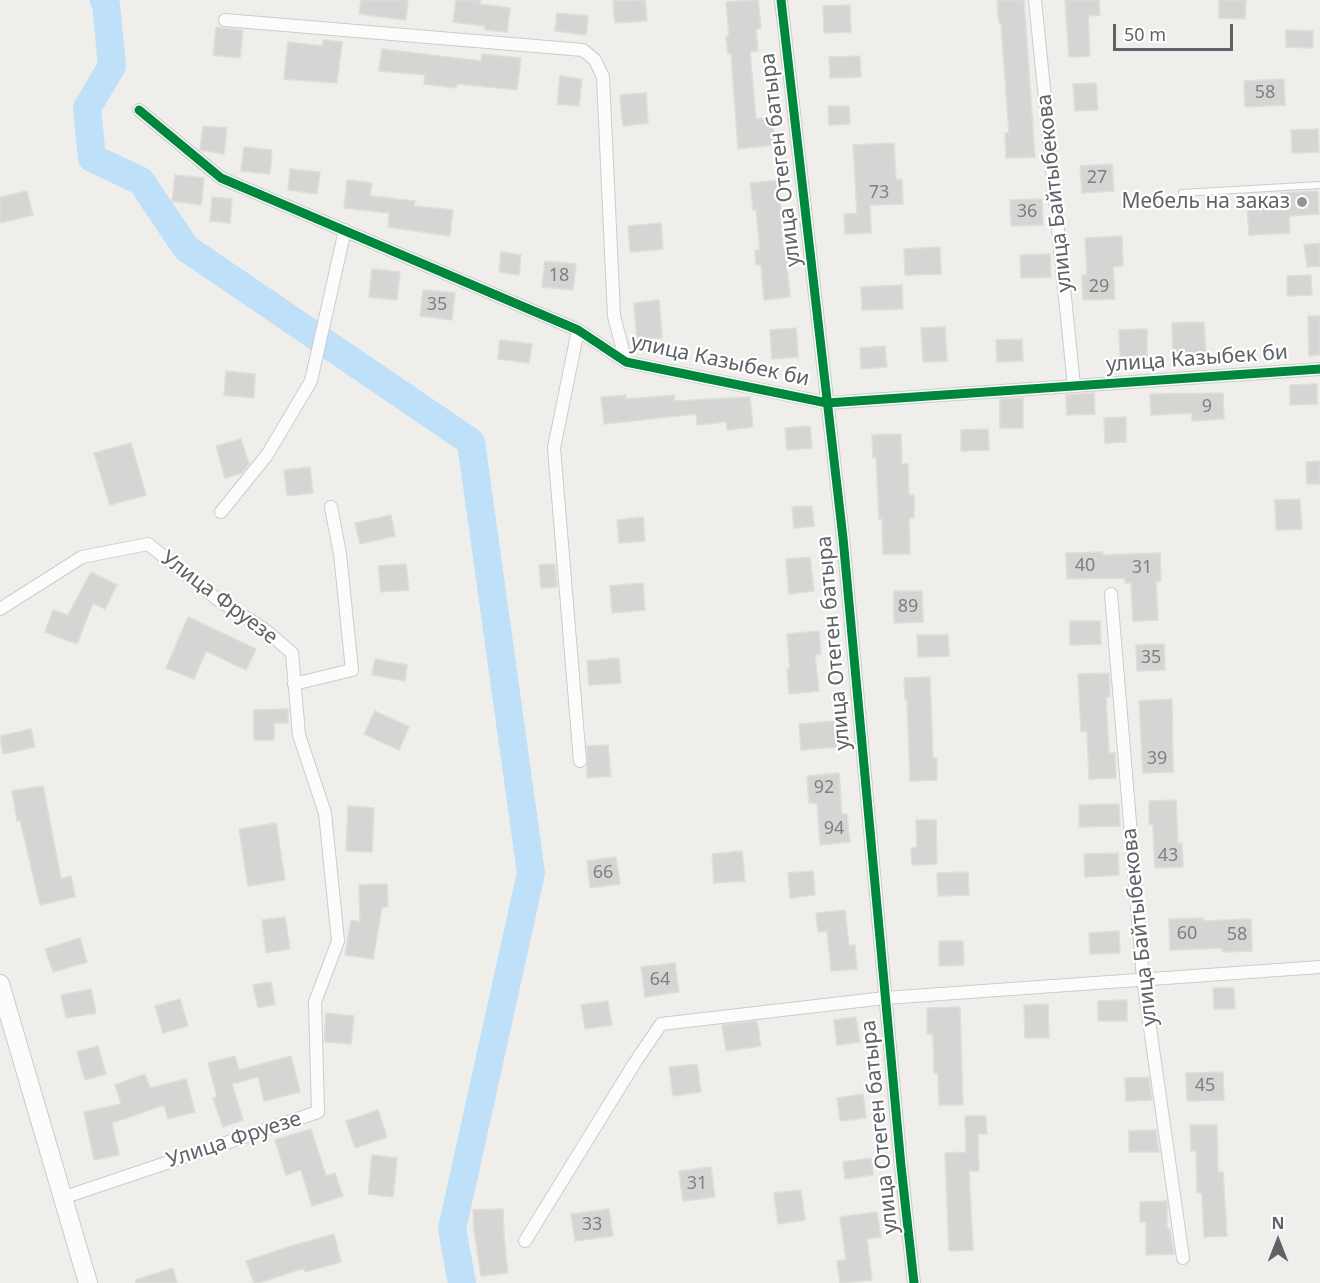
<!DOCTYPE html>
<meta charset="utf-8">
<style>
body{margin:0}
#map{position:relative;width:1320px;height:1283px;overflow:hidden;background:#efeeea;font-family:"Noto Sans",sans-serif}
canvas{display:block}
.north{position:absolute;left:1248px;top:1211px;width:60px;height:60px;-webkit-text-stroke:4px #fff;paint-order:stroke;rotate:0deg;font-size:16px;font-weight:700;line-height:24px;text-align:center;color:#5f6368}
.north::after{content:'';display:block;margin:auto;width:21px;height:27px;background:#5f6368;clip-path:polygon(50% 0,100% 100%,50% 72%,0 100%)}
.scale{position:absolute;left:1113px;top:24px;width:120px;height:27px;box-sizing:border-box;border:3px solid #5f6368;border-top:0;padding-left:8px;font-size:18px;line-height:21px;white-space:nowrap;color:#5f6368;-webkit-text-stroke:4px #fff;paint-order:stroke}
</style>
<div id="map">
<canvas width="1320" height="1283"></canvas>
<div class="north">N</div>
<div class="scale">50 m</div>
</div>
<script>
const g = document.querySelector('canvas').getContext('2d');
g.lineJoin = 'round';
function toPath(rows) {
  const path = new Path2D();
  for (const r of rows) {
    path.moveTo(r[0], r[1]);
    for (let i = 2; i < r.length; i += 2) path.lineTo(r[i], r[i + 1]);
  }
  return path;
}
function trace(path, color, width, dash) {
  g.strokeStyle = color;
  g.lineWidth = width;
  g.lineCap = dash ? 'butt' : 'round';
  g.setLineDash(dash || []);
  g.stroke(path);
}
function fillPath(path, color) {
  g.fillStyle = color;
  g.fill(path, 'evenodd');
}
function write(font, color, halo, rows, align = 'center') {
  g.font = font + ' "Noto Sans",sans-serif';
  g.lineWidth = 4.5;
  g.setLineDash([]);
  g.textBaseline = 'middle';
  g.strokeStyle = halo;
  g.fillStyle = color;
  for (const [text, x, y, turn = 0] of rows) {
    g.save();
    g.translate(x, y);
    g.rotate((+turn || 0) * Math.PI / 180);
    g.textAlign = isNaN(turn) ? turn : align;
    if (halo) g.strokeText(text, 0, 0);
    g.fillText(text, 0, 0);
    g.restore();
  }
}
trace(toPath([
 [104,0,106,5,112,66,87,108,92,158,141,181,186,248,471,442,531,873,452,1229,462,1283]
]), '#bfe0f9', 28);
const building = toPath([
 [361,0,408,0,406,20,359,14,361,0],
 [456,0,480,0,480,4,510,8,507,32,485,30,485,26,453,22,456,0],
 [645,0,647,21,615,23,613,1,645,0],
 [758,0,761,28,756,29,758,51,750,52,756,119,772,117,775,145,738,149,731,53,728,54,726,36,729,36,726,2,758,0],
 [997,0,1024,0,1035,157,1006,158,1005,133,1009,133,1001,23,999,23,997,0],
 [1065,0,1099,0,1100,15,1088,16,1090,56,1069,57,1065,0],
 [1219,0,1246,0,1245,19,1219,18,1219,0],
 [850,5,851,32,824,33,823,6,850,5],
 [557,13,588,16,586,35,555,31,557,13],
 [216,27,243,30,240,58,213,55,216,27],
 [1286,30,1313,31,1313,48,1286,47,1286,30],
 [323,40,342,42,337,83,284,79,288,42,322,46,323,40],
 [382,49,481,61,482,54,521,58,517,90,457,84,456,88,424,84,425,75,379,71,382,49],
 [860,56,861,77,830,78,829,57,860,56],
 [560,76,582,79,579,106,557,104,560,76],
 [1284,79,1285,105,1245,107,1244,81,1284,79],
 [1096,83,1098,110,1075,111,1073,84,1096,83],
 [646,93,648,123,623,126,620,95,646,93],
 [828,106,849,106,850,124,829,125,828,106],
 [203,126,227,128,224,154,200,150,203,126],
 [1318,129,1319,152,1292,153,1291,130,1318,129],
 [894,143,896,180,902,179,903,204,870,205,871,233,845,234,844,214,857,213,853,145,894,143],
 [244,147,272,150,270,174,241,171,244,147],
 [1112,164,1114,191,1082,193,1080,166,1112,164],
 [290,169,320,172,317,194,288,190,290,169],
 [175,175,204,178,201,205,172,201,175,175],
 [347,180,372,183,370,196,415,201,414,206,453,210,450,236,388,227,389,213,344,208,347,180],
 [779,180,783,247,785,247,790,297,764,300,761,265,756,265,755,250,760,250,756,210,753,210,750,183,779,180],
 [27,191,33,215,0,223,0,197,27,191],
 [1318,191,1319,214,1289,216,1290,233,1249,235,1247,205,1282,204,1281,193,1318,191],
 [212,197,232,199,230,223,210,221,212,197],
 [1042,199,1043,225,1011,226,1010,200,1042,199],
 [661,223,663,249,630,252,628,226,661,223],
 [1122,236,1123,266,1113,267,1115,299,1083,300,1082,275,1087,275,1085,238,1122,236],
 [1320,243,1320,266,1307,267,1304,245,1320,243],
 [940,247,941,274,905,275,904,249,940,247],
 [501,252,521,255,519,275,499,272,501,252],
 [1050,254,1051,277,1021,278,1020,255,1050,254],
 [545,261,576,264,573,290,542,287,545,261],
 [372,269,400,272,397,300,369,297,372,269],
 [1311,275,1312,295,1287,296,1287,276,1311,275],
 [902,285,903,309,862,310,861,287,902,285],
 [423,290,455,293,452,320,420,316,423,290],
 [659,300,662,338,637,340,634,303,659,300],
 [1308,316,1320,316,1320,355,1309,356,1308,316],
 [1204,322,1206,354,1173,355,1172,323,1204,322],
 [945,327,947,361,923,362,921,328,945,327],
 [796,328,798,357,772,359,770,330,796,328],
 [1147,329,1147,356,1120,357,1119,330,1147,329],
 [1022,339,1023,361,997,362,996,340,1022,339],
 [500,340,532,344,529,363,498,359,500,340],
 [885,346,887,367,861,369,860,348,885,346],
 [226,371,255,374,254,398,224,395,226,371],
 [1317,384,1317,404,1290,405,1290,385,1317,384],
 [1094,393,1095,414,1067,415,1066,395,1094,393],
 [1223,393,1224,419,1192,421,1192,413,1151,415,1150,394,1223,393],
 [626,395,626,399,674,395,675,401,750,397,753,427,727,430,726,422,697,425,696,414,604,424,601,397,626,395],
 [1023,398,1023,428,1000,428,1000,399,1023,398],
 [1126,417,1126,442,1105,443,1104,418,1126,417],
 [810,426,812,448,787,450,785,428,810,426],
 [988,429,989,450,961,451,961,430,988,429],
 [901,434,902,464,908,464,909,495,914,495,914,518,909,518,910,554,883,554,882,519,879,519,876,457,873,458,872,435,901,434],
 [241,439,249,464,242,473,225,478,216,446,241,439],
 [131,443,146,495,110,505,94,453,131,443],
 [1320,461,1320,484,1307,484,1306,462,1320,461],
 [310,467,313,493,287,496,284,470,310,467],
 [1300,499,1302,529,1276,530,1275,500,1300,499],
 [812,506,814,526,794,528,792,507,812,506],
 [391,515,395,536,360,544,355,523,391,515],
 [643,517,645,541,619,543,617,520,643,517],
 [1103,552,1103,555,1160,553,1161,581,1156,582,1158,620,1133,621,1131,583,1125,583,1125,578,1067,579,1066,553,1103,552],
 [810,557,814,591,789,594,786,559,810,557],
 [406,564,409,590,381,592,378,566,406,564],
 [555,564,557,587,541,588,539,565,555,564],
 [91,572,117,585,105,609,93,603,77,644,45,632,53,610,68,615,91,572],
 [643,583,645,610,612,613,610,586,643,583],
 [894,591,922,591,923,622,894,623,894,591],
 [188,617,256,649,246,670,206,651,194,679,166,668,188,617],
 [1070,621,1100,621,1101,644,1070,645,1070,621],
 [819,631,821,654,815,655,819,691,789,694,787,669,790,669,787,634,819,631],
 [917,635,948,635,949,656,918,657,917,635],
 [1164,644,1165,670,1137,671,1136,645,1164,644],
 [619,658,621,683,589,685,587,661,619,658],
 [375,659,407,665,405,681,372,675,375,659],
 [1109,673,1110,697,1106,697,1109,753,1115,753,1116,778,1089,779,1087,731,1081,732,1078,674,1109,673],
 [930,677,933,758,937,758,937,780,910,781,907,699,905,699,904,678,930,677],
 [1172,699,1173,772,1143,773,1139,701,1172,699],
 [288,709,288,723,274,723,274,740,254,740,254,710,288,709],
 [375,711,409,727,399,750,364,734,375,711],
 [834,721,837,747,801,750,799,724,834,721],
 [31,729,35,747,3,754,0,736,31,729],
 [608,745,611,776,587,778,587,746,608,745],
 [839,773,842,814,847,814,850,842,820,845,817,803,809,803,807,776,839,773],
 [43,786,61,879,71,876,75,897,40,905,20,820,17,821,12,791,43,786],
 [1176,800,1178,844,1182,843,1183,867,1155,868,1153,824,1149,824,1149,801,1176,800],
 [1119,804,1120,826,1079,827,1079,805,1119,804],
 [348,806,374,808,372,852,346,851,348,806],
 [916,820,936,820,937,864,912,865,911,848,917,848,916,820],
 [276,823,285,880,248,886,239,829,276,823],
 [742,851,745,881,714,883,712,854,742,851],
 [1118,853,1119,875,1085,877,1084,854,1118,853],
 [616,857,620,884,590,888,587,861,616,857],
 [813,871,815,895,790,898,788,873,813,871],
 [968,872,969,895,938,896,937,873,968,872],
 [387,884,388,907,382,907,373,959,345,955,351,920,360,922,359,885,387,884],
 [845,910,849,946,855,945,857,969,831,971,827,931,818,932,816,913,845,910],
 [285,917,290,949,266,953,262,920,285,917],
 [1203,918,1203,921,1251,919,1252,951,1222,952,1222,948,1170,950,1169,919,1203,918],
 [1119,931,1120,953,1090,954,1089,933,1119,931],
 [80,938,87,962,53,972,45,949,80,938],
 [939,941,963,941,964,965,939,966,939,941],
 [675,963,679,992,645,997,641,967,675,963],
 [271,982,275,1004,258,1008,253,985,271,982],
 [1213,988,1234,988,1235,1009,1214,1009,1213,988],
 [91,989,96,1013,66,1018,61,995,91,989],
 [180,999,188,1026,163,1033,155,1006,180,999],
 [1127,1000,1127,1021,1098,1021,1098,1001,1127,1000],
 [608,1001,612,1025,585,1029,581,1005,608,1001],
 [1048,1004,1049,1038,1025,1038,1024,1005,1048,1004],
 [960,1007,963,1105,939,1105,938,1073,934,1073,933,1034,927,1034,927,1008,960,1007],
 [326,1013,354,1016,351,1044,324,1042,326,1013],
 [856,1017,860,1042,837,1045,834,1020,856,1017],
 [757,1021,761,1046,726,1051,722,1025,757,1021],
 [98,1046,106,1074,85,1080,77,1052,98,1046],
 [235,1056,239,1070,291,1056,300,1092,264,1101,258,1077,232,1084,243,1120,223,1127,213,1098,217,1097,208,1063,235,1056],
 [697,1064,701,1092,673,1096,669,1067,697,1064],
 [1223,1072,1224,1100,1187,1101,1186,1073,1223,1072],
 [145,1074,150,1088,186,1079,195,1112,168,1119,164,1105,112,1123,119,1155,94,1160,84,1112,121,1104,115,1085,145,1074],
 [1149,1077,1152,1100,1126,1101,1125,1078,1149,1077],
 [863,1094,866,1118,840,1121,837,1098,863,1094],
 [378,1110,387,1137,355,1148,346,1121,378,1110],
 [965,1116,986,1116,987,1134,978,1134,979,1171,969,1171,973,1250,949,1251,945,1153,966,1152,965,1116],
 [1190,1125,1217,1125,1218,1172,1223,1172,1227,1236,1204,1237,1202,1193,1197,1193,1196,1151,1191,1151,1190,1125],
 [311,1129,326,1176,335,1173,343,1196,312,1206,301,1170,286,1175,275,1140,311,1129],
 [1156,1130,1159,1152,1129,1152,1129,1131,1156,1130],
 [372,1155,397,1158,393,1197,368,1194,372,1155],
 [871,1158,873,1175,845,1179,843,1162,871,1158],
 [711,1167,715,1197,683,1201,679,1171,711,1167],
 [801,1190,805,1220,778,1224,774,1193,801,1190],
 [1167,1201,1167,1229,1170,1229,1174,1254,1146,1255,1146,1222,1140,1222,1140,1202,1167,1201],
 [503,1209,504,1237,508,1273,481,1276,474,1230,473,1210,503,1209],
 [609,1209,613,1236,575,1241,571,1214,609,1209],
 [877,1212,881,1237,867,1239,872,1280,840,1283,837,1261,846,1260,840,1217,877,1212],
 [334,1234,341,1262,305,1272,304,1268,259,1283,254,1283,246,1261,291,1246,334,1234],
 [173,1268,177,1283,136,1283,135,1280,173,1268]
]);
fillPath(building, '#d6d5d3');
trace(building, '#deddd9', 1.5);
const lane = toPath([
 [1182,193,1320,185]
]);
const street = toPath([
 [781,0,843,538,901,1166,914,1283],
 [1035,0,1074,386],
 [225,20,583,50,595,60,603,77,614,316,626,362],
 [139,110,221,178,578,330,626,362,827,403,1320,369],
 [578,330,554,448,580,761],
 [221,512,267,455,311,381,345,230],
 [1111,594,1143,979,1183,1258],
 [0,609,82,557,148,544,217,599,264,629,292,653,299,735,325,813,338,941,315,1002,318,1112,62,1198],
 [294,684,352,670,340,554,331,507],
 [525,1241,634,1064,661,1024,885,998,1320,967]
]);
const secondary = toPath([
 [0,984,88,1283]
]);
trace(lane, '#cbcccc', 8);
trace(street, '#cbcccc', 14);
trace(secondary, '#cacacb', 20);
trace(lane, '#fdfcfc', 6);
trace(street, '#fdfcfc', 12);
trace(secondary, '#fdfcfc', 18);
trace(toPath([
 [781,0,843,538,901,1166,914,1283],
 [139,110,221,178,578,330,626,362,827,403,1320,369]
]), '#00873e', 9);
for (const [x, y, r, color] of [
 [1302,202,6,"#919496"]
]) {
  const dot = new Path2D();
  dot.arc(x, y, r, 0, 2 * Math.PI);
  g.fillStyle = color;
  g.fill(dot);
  trace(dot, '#fff', 2);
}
write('18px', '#7e8184', null, [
 ["58",1265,93],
 ["27",1097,178],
 ["73",879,193],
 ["36",1027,212],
 ["18",559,276],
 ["29",1099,287],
 ["35",437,305],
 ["9",1207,407],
 ["40",1085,566],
 ["31",1142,568],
 ["89",908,607],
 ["35",1151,658],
 ["39",1157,759],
 ["92",824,788],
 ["94",834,829],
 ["43",1168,856],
 ["66",603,873],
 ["60",1187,934],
 ["58",1237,935],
 ["64",660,980],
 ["45",1205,1086],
 ["31",697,1184],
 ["33",592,1225]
]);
write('21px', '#5f6368', '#fff', [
 ["улица Отеген батыра",781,160,-97],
 ["улица Байтыбекова",1055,193,-96],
 ["улица Казыбек би",1197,359,-4],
 ["улица Казыбек би",720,361,12],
 ["Улица Фруезе",219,598,37],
 ["улица Отеген батыра",834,643,-95],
 ["улица Байтыбекова",1140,927,-96],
 ["улица Отеген батыра",880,1127,-96],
 ["Улица Фруезе",234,1140,-18]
]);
write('21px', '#5f6368', '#fff', [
 ["Мебель на заказ",1290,202]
], 'right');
</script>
